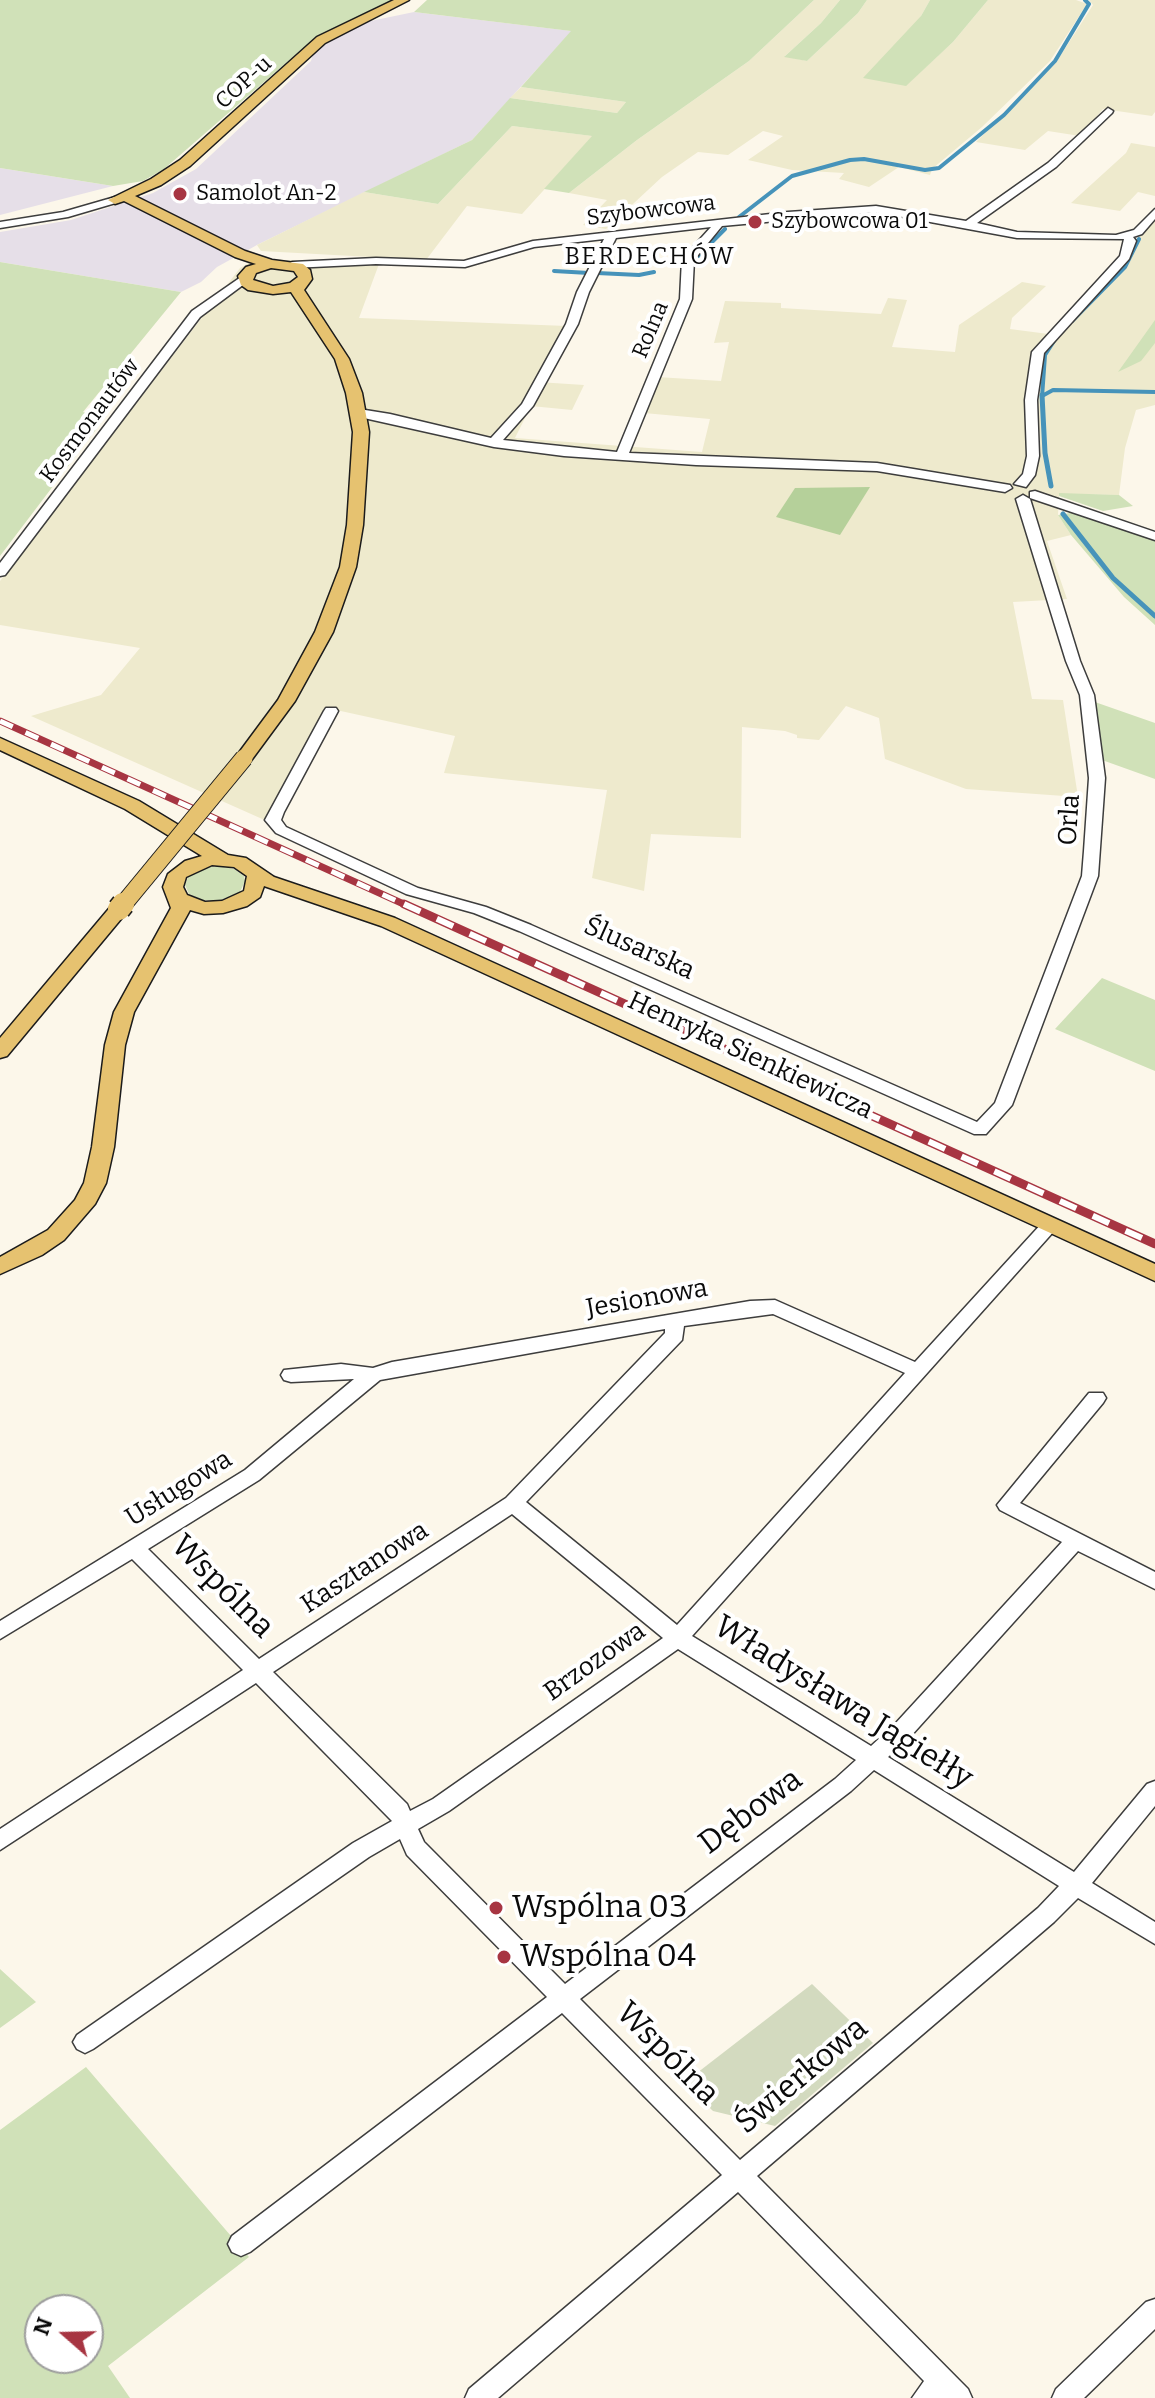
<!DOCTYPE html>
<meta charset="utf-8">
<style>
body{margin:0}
#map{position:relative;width:1155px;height:2398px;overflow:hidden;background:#fcf7ea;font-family:Bitter,serif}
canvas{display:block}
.north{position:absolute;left:24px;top:2294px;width:80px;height:80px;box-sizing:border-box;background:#fff;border:2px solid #9d9d9d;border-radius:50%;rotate:290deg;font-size:22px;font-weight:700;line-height:32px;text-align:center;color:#0a0a0a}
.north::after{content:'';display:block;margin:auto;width:28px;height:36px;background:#a73542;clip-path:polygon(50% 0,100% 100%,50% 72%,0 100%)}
</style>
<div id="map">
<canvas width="1155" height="2398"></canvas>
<div class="north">N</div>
</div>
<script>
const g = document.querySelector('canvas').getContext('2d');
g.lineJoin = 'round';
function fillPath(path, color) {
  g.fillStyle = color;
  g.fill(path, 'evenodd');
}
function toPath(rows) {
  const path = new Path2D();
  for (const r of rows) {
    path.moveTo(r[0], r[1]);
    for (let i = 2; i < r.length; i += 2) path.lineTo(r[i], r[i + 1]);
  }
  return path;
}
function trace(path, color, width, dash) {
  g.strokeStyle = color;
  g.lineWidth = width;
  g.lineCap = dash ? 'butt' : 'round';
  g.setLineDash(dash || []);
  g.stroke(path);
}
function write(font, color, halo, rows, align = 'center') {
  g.font = font + ' Bitter,serif';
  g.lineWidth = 8;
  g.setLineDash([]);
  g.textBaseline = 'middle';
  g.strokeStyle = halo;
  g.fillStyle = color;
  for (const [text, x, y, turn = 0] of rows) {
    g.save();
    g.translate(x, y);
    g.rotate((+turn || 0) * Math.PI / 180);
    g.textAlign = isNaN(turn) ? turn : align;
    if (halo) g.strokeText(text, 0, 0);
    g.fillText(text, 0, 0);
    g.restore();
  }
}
fillPath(toPath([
 [414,12,572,31,472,140,257,245,217,267,201,282,181,292,0,262,0,232,71,220,153,193,196,169,311,61,314,51,324,44,361,23],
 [0,168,113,186,0,215]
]), '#e6dfe8');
fillPath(toPath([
 [814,0,840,0,821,23,785,56,807,61,858,13,867,0,930,0,921,16,905,86,953,42,988,0,1076,0,1087,4,1050,61,982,127,932,169,930,175,899,167,869,187,839,179,844,173,792,170,748,160,783,136,763,131,728,155,698,152,662,177,606,229,583,225,607,200,569,193,637,140,749,61],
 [1089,0,1155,0,1155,112,1152,116,1103,109,1080,136,1048,131,1025,150,976,142,1057,61,1093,5],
 [521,87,626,102,617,113,510,98],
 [512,126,593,136,522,214,467,206,426,260,261,251,257,245,364,192,438,204],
 [1131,143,1155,147,1155,196,1138,192,1120,211,1071,203,1126,153],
 [1155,219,1155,405,1136,410,1125,448,1119,495,1059,494,1058,515,1071,535,1047,541,1067,599,1013,602,1032,699,1063,700,1078,797,966,789,885,759,879,718,846,706,819,740,797,738,797,735,785,731,742,727,741,838,651,834,644,891,592,878,607,790,444,773,455,736,327,708,269,822,31,716,101,695,140,648,0,625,0,581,240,268,250,262,264,259,379,264,359,318,567,326,538,382,584,385,572,410,531,406,515,438,702,452,710,419,644,413,657,377,721,381,729,342,714,343,725,301,781,303,781,308,881,314,888,298,907,300,892,347,955,352,959,325,1022,282,1046,286,1012,318,1010,329,1056,335,1110,282,1129,258,1134,242]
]), '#eeeacd');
fillPath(toPath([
 [0,0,393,0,302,49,164,169,143,181,113,186,0,168],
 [427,0,814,0,749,61,637,140,569,193,544,189,592,136,512,126,438,204,364,192,472,140,510,98,617,113,626,102,521,87,571,31,414,12],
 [840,0,867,0,858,13,807,61,784,57,821,23],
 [930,0,988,0,953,42,906,86,863,78,921,16],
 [0,262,181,292,83,412,103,417,101,423,0,556],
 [1155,320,1155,343,1141,361,1118,372],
 [1059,493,1119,495,1133,506,1103,511,1059,496],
 [1076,512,1155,539,1155,625,1124,597,1071,535,1058,515],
 [1092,701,1155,723,1155,779,1102,760],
 [219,866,234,869,244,876,245,881,240,892,218,901,202,900,189,894,185,885,189,875,202,868],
 [1102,978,1155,1000,1155,1071,1055,1029],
 [0,1969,36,2002,0,2028],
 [86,2067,249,2257,108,2366,130,2398,0,2398,0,2130],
 [40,2310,88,2310,88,2358,40,2358]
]), '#d0e1b8');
fillPath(toPath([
 [870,487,840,535,776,517,795,488]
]), '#b5d09a');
fillPath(toPath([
 [812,1984,873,2043,775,2126,713,2111,684,2083]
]), '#d3dabf');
trace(toPath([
 [739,217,792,176,850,160,864,159,925,170,939,168,1004,115,1055,61,1089,4,1085,0],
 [692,262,725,229],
 [554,271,589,273],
 [597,273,639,275,654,272],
 [1072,321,1125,267,1139,239],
 [1042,396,1053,390,1155,392],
 [1042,397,1045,355,1056,338]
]), '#4693ba', 4);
trace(toPath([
 [1042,395,1045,453,1051,486],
 [1063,514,1113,578,1155,616]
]), '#4693ba', 5);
const minor = toPath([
 [1108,108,1113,111,1112,113,1056,167,977,223,1017,232,1116,235,1134,230,1155,209,1155,219,1142,234,1133,237,1136,241,1129,259,1044,353,1037,400,1039,456,1035,475,1026,487,1014,484,1023,474,1027,456,1025,400,1032,352,1120,256,1124,239,1017,238,876,212,722,226,694,260,692,299,629,453,877,463,1010,485,1012,488,1005,492,877,471,696,465,564,456,494,447,355,416,355,410,359,409,390,414,491,438,522,404,566,324,577,292,604,239,534,247,465,267,376,264,292,268,286,265,292,262,376,258,464,261,533,241,788,212,876,206,966,221,1048,163,1108,108],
 [711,227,682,259,680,299,617,452,503,440,533,406,578,324,589,292,616,238,711,227],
 [115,197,121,200,119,202,68,217,0,228,0,222,63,212,115,197],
 [241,277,251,279,200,317,5,575,0,576,0,563,192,311,241,277],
 [1035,491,1155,532,1155,540,1030,498,1030,492,1035,491],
 [1023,495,1030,499,1080,661,1094,695,1105,778,1098,876,1012,1105,986,1134,974,1134,519,931,474,913,406,894,276,833,265,820,324,711,326,708,336,708,338,711,284,812,281,820,286,827,418,888,486,907,531,925,977,1122,995,1103,1082,876,1084,851,1089,778,1080,695,1066,661,1016,499,1023,495],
 [1049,1220,1055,1222,1058,1226,1055,1230,692,1636,871,1746,894,1725,1062,1542,1000,1510,997,1505,1089,1393,1103,1393,1106,1398,1103,1403,1020,1503,1155,1572,1155,1589,1078,1551,910,1737,888,1757,1074,1872,1147,1784,1155,1781,1155,1806,1092,1883,1155,1922,1155,1944,1078,1898,1054,1922,757,2176,968,2389,972,2398,912,2398,924,2381,738,2192,498,2398,465,2398,469,2389,722,2175,562,2013,250,2252,241,2256,232,2252,228,2244,232,2236,547,1997,407,1855,400,1839,369,1857,93,2049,85,2053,77,2049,73,2042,77,2035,353,1843,392,1821,256,1683,0,1850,0,1829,243,1670,132,1559,0,1639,0,1621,245,1470,354,1379,291,1382,284,1380,281,1375,284,1370,341,1364,373,1368,392,1362,750,1301,775,1300,915,1362,1043,1222,1049,1220],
 [773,1314,905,1373,677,1625,526,1502,682,1340,684,1326,773,1314],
 [665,1329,665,1333,506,1498,259,1659,148,1549,259,1480,380,1380,665,1329],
 [512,1514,663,1638,433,1799,410,1811,407,1804,273,1672,512,1514],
 [678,1649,856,1760,835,1779,565,1984,424,1842,418,1829,449,1811,678,1649],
 [874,1770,1059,1886,1038,1908,740,2160,580,1999,851,1791,874,1770],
 [1155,2299,1155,2329,1084,2398,1052,2398,1056,2389,1146,2302,1155,2299]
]);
const major = toPath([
 [394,0,409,0,325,43,190,166,161,185,135,196,245,251,272,260,303,264,310,270,312,279,304,290,349,359,362,393,369,432,363,525,356,567,333,632,295,701,250,762,244,763,235,758,278,700,315,632,340,567,347,525,353,432,346,393,335,359,291,292,273,294,248,290,241,285,238,276,246,267,256,264,235,257,124,201,115,204,108,200,151,179,180,160,317,37,394,0],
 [271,268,294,271,298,277,290,283,273,286,253,280,256,273,271,268],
 [0,738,139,801,228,855,246,858,274,877,395,918,1155,1264,1155,1281,381,926,264,886,260,897,247,906,223,913,204,914,190,910,134,1012,125,1045,114,1147,106,1183,95,1204,64,1240,42,1255,0,1274,0,1257,48,1230,75,1200,84,1183,92,1147,105,1045,114,1012,171,908,163,887,168,874,185,861,202,856,125,809,0,750,0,738],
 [212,865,234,867,247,876,244,891,222,901,205,902,187,895,183,887,186,877,212,865],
 [119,903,126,905,129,909,126,913,7,1056,0,1058,0,1038,112,905,119,903]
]);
trace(minor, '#3d3d3d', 3);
trace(major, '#1b1b1b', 3);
fillPath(minor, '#fff');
fillPath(major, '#e6c270');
const railFar1 = toPath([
 [0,721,408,906]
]);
const rail = toPath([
 [404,904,1155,1244]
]);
trace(railFar1, '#a73542', 7);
trace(rail, '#a73542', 9);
trace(railFar1, '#fff', 5, [14]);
trace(rail, '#fff', 6, [18]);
const majorBridgeFar1 = toPath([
 [122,906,244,758]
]);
const majorBridge = toPath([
 [119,909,123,904]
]);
trace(majorBridgeFar1, '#1b1b1b', 19, []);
trace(majorBridge, '#1b1b1b', 25, []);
trace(majorBridgeFar1, '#e6c270', 17);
trace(majorBridge, '#e6c270', 22);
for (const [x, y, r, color] of [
 [180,194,8,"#a73542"],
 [755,222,8,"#a73542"],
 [496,1908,8,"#a73542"],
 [504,1957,8,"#a73542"]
]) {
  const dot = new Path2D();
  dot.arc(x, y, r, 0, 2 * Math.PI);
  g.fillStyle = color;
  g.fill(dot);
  trace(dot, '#fff', 3);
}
write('22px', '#0a0a0a', '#fff', [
 ["COP-u",244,83,-42],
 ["Szybowcowa",651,211,-7],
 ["Rolna",651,330,-67],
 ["Kosmonautów",90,421,-53]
]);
write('22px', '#0a0a0a', '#fff', [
 ["Samolot An-2",196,194],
 ["Szybowcowa 01",771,222]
], 'left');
g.letterSpacing = '2px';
write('24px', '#0a0a0a', '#fff', [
 ["BERDECHÓW",650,257]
]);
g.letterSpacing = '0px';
write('26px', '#0a0a0a', '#fff', [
 ["Orla",1070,820,-86],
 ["Ślusarska",639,949,24],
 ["Henryka Sienkiewicza",750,1056,25],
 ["Jesionowa",647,1299,-10],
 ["Usługowa",179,1489,-32],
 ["Kasztanowa",365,1568,-33],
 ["Brzozowa",595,1662,-35]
]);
write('32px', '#0a0a0a', '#fff', [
 ["Wspólna",222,1587,45],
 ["Władysława Jagiełły",843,1703,32],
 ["Dębowa",751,1812,-37],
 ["Wspólna",667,2054,45],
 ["Świerkowa",802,2076,-40]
]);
write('32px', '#0a0a0a', '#fff', [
 ["Wspólna 03",512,1908],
 ["Wspólna 04",520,1957]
], 'left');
</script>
